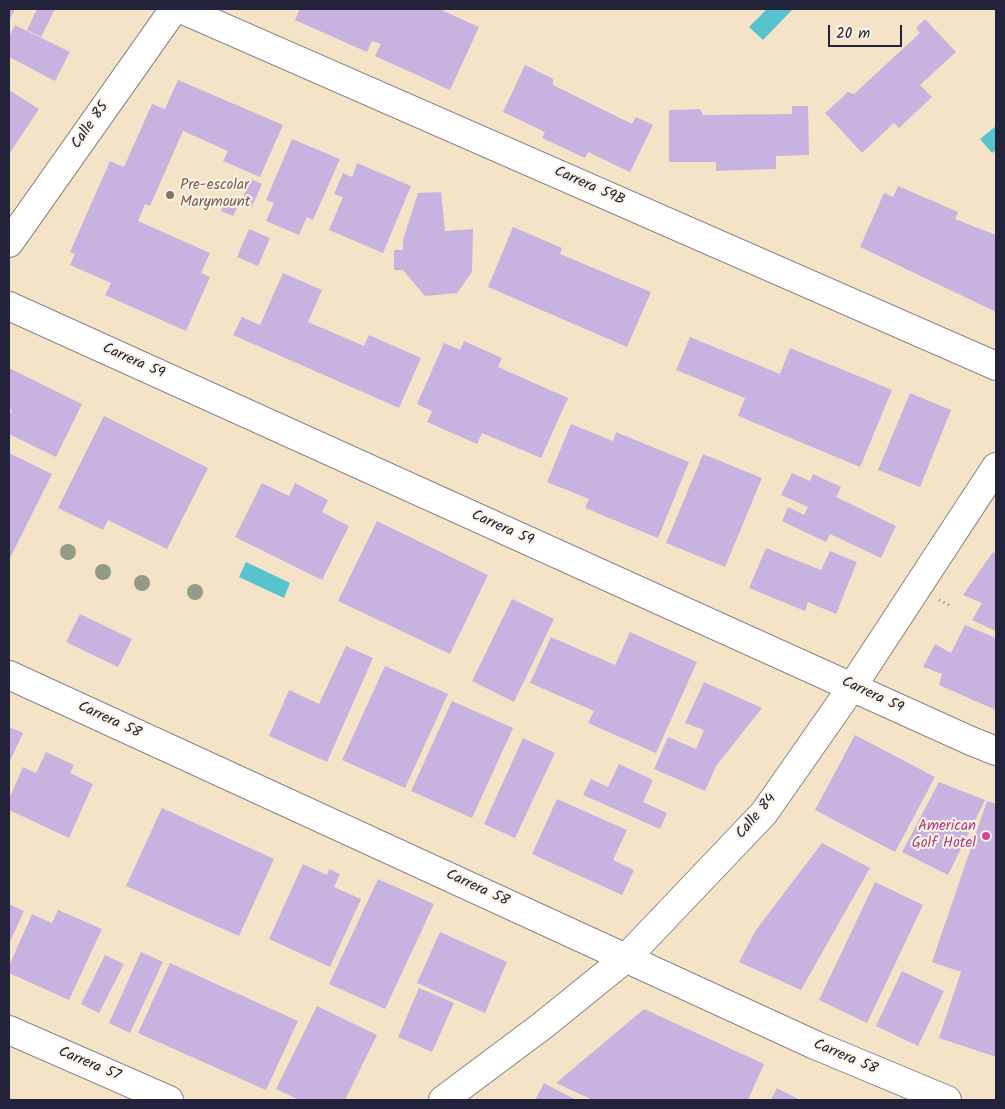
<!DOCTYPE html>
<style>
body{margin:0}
#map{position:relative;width:1005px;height:1109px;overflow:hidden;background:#f5e3c8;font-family:Kalam,sans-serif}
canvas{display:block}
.frame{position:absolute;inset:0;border:10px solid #22223b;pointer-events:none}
.scale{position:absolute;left:828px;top:25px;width:74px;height:22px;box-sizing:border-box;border:2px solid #22223b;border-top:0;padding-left:6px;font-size:15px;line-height:18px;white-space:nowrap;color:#22223b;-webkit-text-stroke:4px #fcf5e5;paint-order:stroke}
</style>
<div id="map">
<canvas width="1005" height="1109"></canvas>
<div class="frame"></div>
<div class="scale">20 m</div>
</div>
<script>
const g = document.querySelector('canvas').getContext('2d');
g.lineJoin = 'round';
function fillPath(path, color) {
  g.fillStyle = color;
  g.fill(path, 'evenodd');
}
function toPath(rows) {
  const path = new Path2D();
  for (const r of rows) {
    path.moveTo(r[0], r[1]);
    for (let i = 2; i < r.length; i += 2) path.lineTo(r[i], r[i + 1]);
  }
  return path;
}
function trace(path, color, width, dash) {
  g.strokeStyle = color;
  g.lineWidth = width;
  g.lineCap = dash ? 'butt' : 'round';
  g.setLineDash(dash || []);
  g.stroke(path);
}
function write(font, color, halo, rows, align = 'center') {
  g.font = font + ' Kalam,sans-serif';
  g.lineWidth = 4;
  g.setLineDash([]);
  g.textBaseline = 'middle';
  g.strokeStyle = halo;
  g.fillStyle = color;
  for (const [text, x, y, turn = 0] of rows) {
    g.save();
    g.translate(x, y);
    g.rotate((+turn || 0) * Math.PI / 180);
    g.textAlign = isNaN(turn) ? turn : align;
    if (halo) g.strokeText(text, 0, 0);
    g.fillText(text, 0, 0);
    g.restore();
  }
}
fillPath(toPath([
 [767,9,793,9,763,40,749,27],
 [996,126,996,150,992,153,980,139],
 [246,562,290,583,284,598,239,577]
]), '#57c3cf');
fillPath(toPath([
 [9,9,15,9,9,21],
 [37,9,55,9,41,37,27,30],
 [300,9,439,9,479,27,450,90,375,56,381,44,372,41,367,52,295,20],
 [925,19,956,52,920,85,932,97,899,128,894,123,862,153,825,113,848,92,854,94,920,33,916,28],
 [15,25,70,52,55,81,9,57,9,37],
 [525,65,553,79,553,85,632,124,636,117,653,125,630,172,588,152,585,158,542,138,545,132,503,112],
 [178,80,283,125,260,177,223,161,228,151,183,131,150,206,145,204,138,221,210,253,201,273,210,277,186,331,105,295,111,283,70,265,75,254,70,252,110,161,124,167,152,104,165,109],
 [9,90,39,109,9,154],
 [792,106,808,106,809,155,776,156,776,169,716,171,716,162,669,162,669,110,700,109,703,115,792,114],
 [292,139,340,159,313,220,307,217,299,235,266,221,274,203,266,200],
 [357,163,411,186,383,253,329,230,343,197,334,194,343,173,352,177],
 [251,179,262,184,252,207,241,202],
 [898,186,958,212,955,219,996,235,996,312,860,247,884,193,893,197],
 [441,192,445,231,473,229,472,272,457,293,425,296,403,270,394,270,394,250,403,250,403,240,418,193],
 [226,199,239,204,233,216,221,211],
 [513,227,562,248,560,254,651,292,627,347,488,287],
 [249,229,270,238,258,266,237,257],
 [283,273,322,290,308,322,364,346,369,335,421,358,399,408,233,335,242,317,260,325],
 [690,337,780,374,790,348,892,390,860,467,738,416,745,398,676,370],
 [464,341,502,358,498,367,568,398,541,458,482,433,477,444,427,422,432,411,417,404,444,343,460,350],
 [9,368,82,404,56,457,9,434,9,416,12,410,9,408],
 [910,393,951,410,920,487,878,470],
 [104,416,208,468,167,549,108,520,103,530,58,508],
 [571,424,613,441,616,432,689,462,658,538,585,508,589,499,547,482],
 [9,453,52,474,9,560],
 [703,454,762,478,725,567,666,543],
 [792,473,810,481,813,474,841,487,836,497,896,526,881,558,830,534,826,542,782,521,788,507,804,515,808,507,781,495],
 [262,483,289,496,295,483,328,500,322,512,349,526,322,580,235,537],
 [377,521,488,575,450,654,338,601],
 [766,548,821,570,830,551,857,562,836,614,808,602,805,611,749,588],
 [993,552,996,554,996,631,972,620,982,603,963,595],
 [512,599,554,619,514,702,472,681],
 [80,614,132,639,118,667,66,642],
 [965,625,996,638,996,710,939,685,942,674,923,667,935,644,951,653],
 [630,632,697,662,656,753,588,723,594,711,530,683,551,637,615,665],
 [346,646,373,658,327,762,269,736,289,690,319,704],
 [385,666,448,694,405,788,342,760],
 [704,682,762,708,716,766,705,791,654,769,668,737,696,749,704,730,685,723],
 [452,701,513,728,472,818,411,791],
 [9,727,23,733,9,763],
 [855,735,935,777,895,852,815,810],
 [523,738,555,753,515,838,484,824],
 [46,752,74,765,70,773,93,784,69,838,9,810,9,799,23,767,36,773],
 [619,764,653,780,643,802,667,813,660,829,583,795,591,779,608,787],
 [939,782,985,800,948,875,902,852],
 [557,799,627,830,613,860,634,870,622,895,532,854],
 [987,801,996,804,996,1057,939,1038,961,972,932,962],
 [162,808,274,859,239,936,126,886],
 [822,843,870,868,801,990,739,962,756,930],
 [303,864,327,875,329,869,340,874,334,887,361,899,330,967,269,939],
 [378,879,434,904,385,1009,329,984],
 [875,882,923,905,867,1023,819,1000],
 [9,904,24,911,9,944],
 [58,910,102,929,69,1000,9,973,9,966,32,914,52,923],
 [440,932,507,962,485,1013,417,983],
 [141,952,163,962,130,1033,109,1023],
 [105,955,124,964,99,1013,81,1004],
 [170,963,298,1021,266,1090,138,1033],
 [902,971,944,991,918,1046,876,1026],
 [419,988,454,1003,432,1052,398,1037],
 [317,1006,377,1035,345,1100,299,1100,276,1089],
 [644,1009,764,1064,748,1100,593,1100,556,1083],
 [544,1083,576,1100,535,1100],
 [777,1088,800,1100,771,1100]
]), '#c7b2e0');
const minor = toPath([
 [181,9,996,366],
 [9,243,174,9],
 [9,306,971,741,996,751],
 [9,675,815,1045,947,1100],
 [9,1030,169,1100],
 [443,1100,542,1026,626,958,764,813,852,687,996,467]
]);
trace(minor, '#8c8282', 30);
trace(toPath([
 [939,600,949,605]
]), '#8c8282', 3, [1, 4]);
trace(minor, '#fff', 28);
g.fillStyle = '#959988';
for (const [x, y] of [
 [68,552],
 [103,572],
 [142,583],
 [195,592]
]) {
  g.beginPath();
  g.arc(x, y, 8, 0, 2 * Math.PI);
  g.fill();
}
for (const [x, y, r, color] of [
 [170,195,5,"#8d6e63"],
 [986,836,5,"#d1479c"]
]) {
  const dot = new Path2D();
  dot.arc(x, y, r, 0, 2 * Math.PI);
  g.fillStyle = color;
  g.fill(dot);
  trace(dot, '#fcf5e5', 2);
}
write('15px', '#22223b', '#fcf5e5', [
 ["Calle 85",91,126,-55],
 ["Carrera 59B",589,187,24],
 ["Carrera 59",133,362,24],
 ["Carrera 59",502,529,24],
 ["Carrera 59",872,696,25],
 ["Carrera 58",109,721,25],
 ["Calle 84",757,817,-50],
 ["Carrera 58",477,889,25],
 ["Carrera 58",845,1058,23],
 ["Carrera 57",89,1065,23]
]);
write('15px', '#785e54', '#fcf5e5', [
 ["Pre-escolar",180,186],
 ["Marymount",180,203]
], 'left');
write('15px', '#b23c85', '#fcf5e5', [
 ["American",976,827],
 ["Golf Hotel",976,844]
], 'right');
</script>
